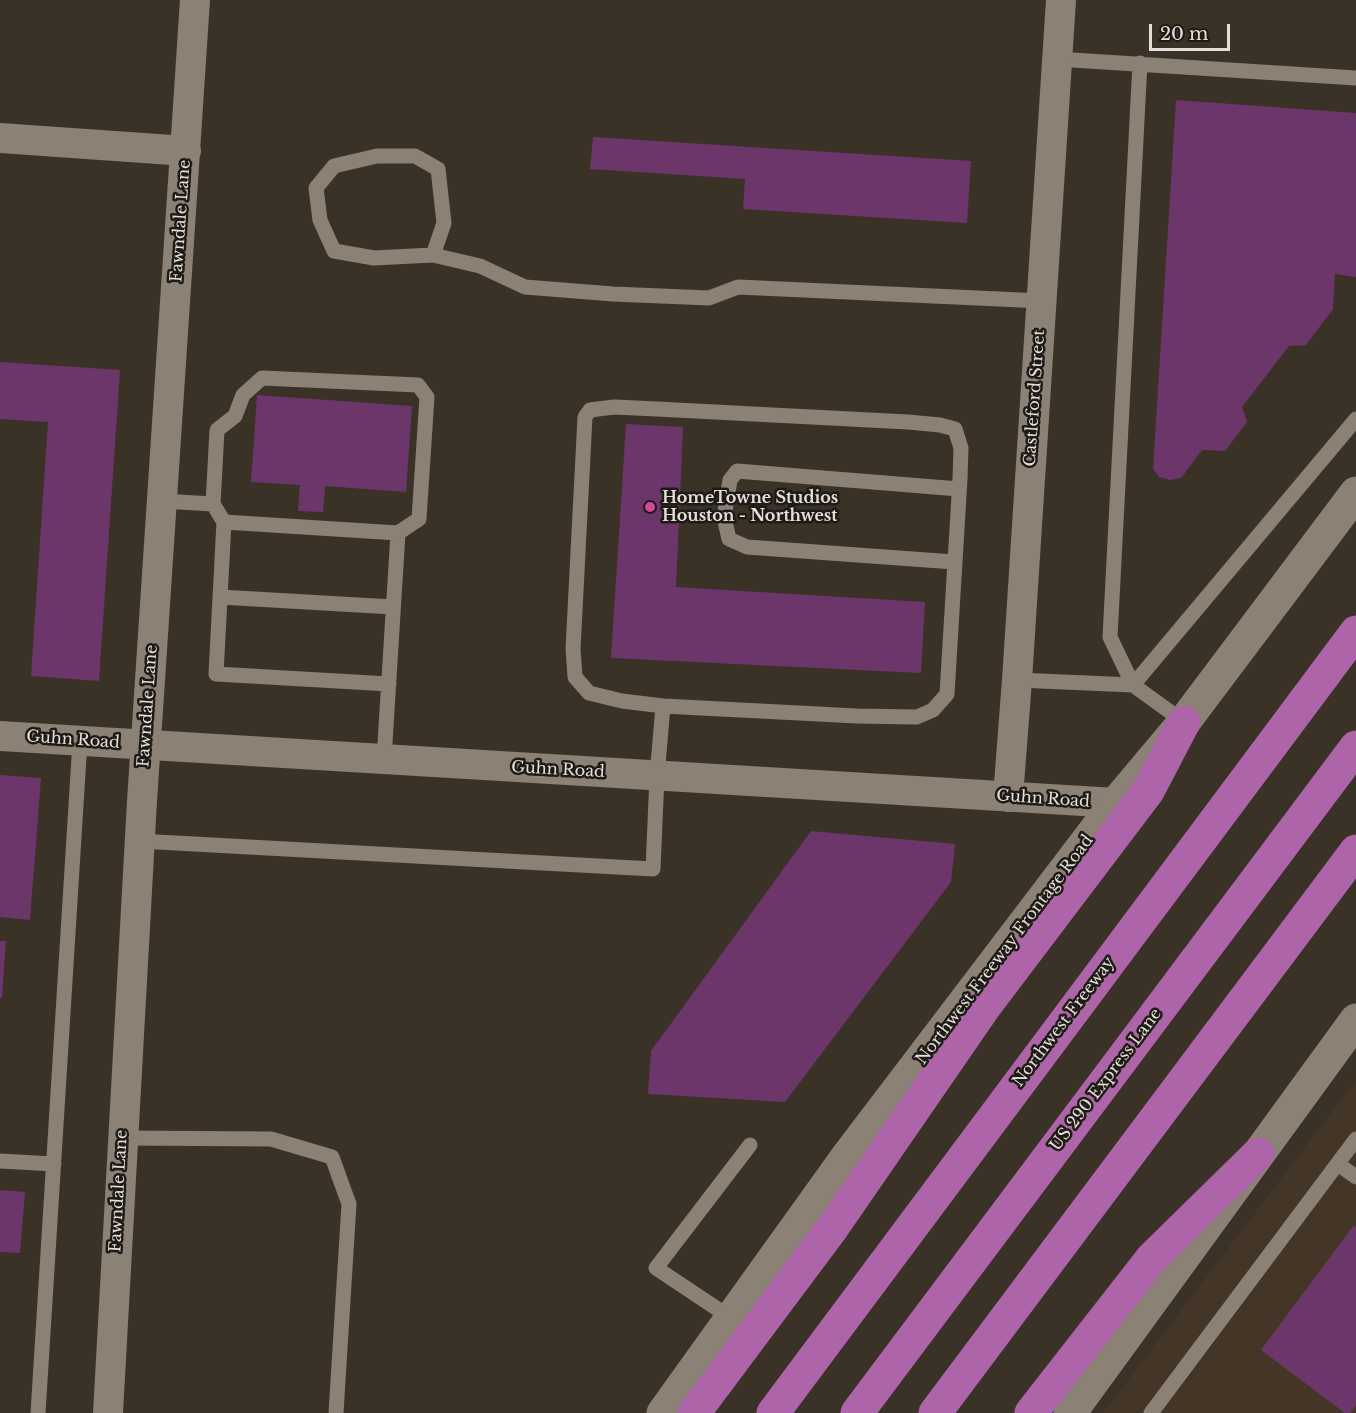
<!DOCTYPE html>
<style>
body{margin:0}
#map{position:relative;width:1356px;height:1413px;overflow:hidden;background:#3a3127;font-family:"Libre Baskerville",serif}
canvas{display:block}
.scale{position:absolute;left:1149px;top:24px;width:81px;height:27px;box-sizing:border-box;border:3px solid #e4ded8;border-top:0;padding-left:8px;font-size:18px;line-height:21px;white-space:nowrap;color:#e4ded8;-webkit-text-stroke:4px #1e1a15;paint-order:stroke}
</style>
<div id="map">
<canvas width="1356" height="1413"></canvas>
<div class="scale">20 m</div>
</div>
<script>
const g = document.querySelector('canvas').getContext('2d');
g.lineJoin = 'round';
function fillPath(path, color) {
  g.fillStyle = color;
  g.fill(path, 'evenodd');
}
function toPath(rows) {
  const path = new Path2D();
  for (const r of rows) {
    path.moveTo(r[0], r[1]);
    for (let i = 2; i < r.length; i += 2) path.lineTo(r[i], r[i + 1]);
  }
  return path;
}
function trace(path, color, width, dash) {
  g.strokeStyle = color;
  g.lineWidth = width;
  g.lineCap = dash ? 'butt' : 'round';
  g.setLineDash(dash || []);
  g.stroke(path);
}
function write(font, color, halo, rows, align = 'center') {
  g.font = font + ' "Libre Baskerville",serif';
  g.lineWidth = 5;
  g.setLineDash([]);
  g.textBaseline = 'middle';
  g.strokeStyle = halo;
  g.fillStyle = color;
  for (const [text, x, y, turn = 0] of rows) {
    g.save();
    g.translate(x, y);
    g.rotate((+turn || 0) * Math.PI / 180);
    g.textAlign = isNaN(turn) ? turn : align;
    if (halo) g.strokeText(text, 0, 0);
    g.fillText(text, 0, 0);
    g.restore();
  }
}
fillPath(toPath([
 [1356,1080,1356,1413,1103,1413]
]), '#443627');
fillPath(toPath([
 [1176,100,1356,113,1356,277,1335,274,1333,309,1306,345,1289,346,1242,407,1247,422,1225,451,1202,450,1181,478,1170,480,1159,477,1153,469],
 [593,137,971,161,967,223,743,209,745,179,590,169],
 [0,362,120,370,99,681,31,676,48,422,0,419],
 [257,395,412,406,406,492,325,486,323,512,298,511,300,485,251,482],
 [626,424,683,427,676,587,925,602,921,673,611,658],
 [0,775,41,778,30,920,0,917],
 [811,831,955,844,951,882,785,1102,648,1094,651,1051],
 [0,941,6,941,2,998,0,998],
 [0,1190,25,1192,20,1253,0,1252],
 [1354,1225,1356,1227,1356,1405,1350,1413,1345,1413,1261,1350]
]), '#6d366a');
trace(toPath([
 [1057,59,1356,78],
 [1140,63,1110,637,1133,685,1184,722],
 [433,255,374,258,334,251,320,220,316,188,334,166,377,156,415,156,438,169,444,223,433,255,480,266,525,287,613,294,709,298,738,287,1042,301],
 [162,501,213,504,224,522,398,533,384,759],
 [213,504,217,430,235,416,243,395,262,378,418,385,427,397,419,519,398,533],
 [224,522,216,674,389,684],
 [954,562,747,547,729,539,724,517,730,480,737,471,959,489],
 [220,597,393,607],
 [1017,680,1133,685,1356,419],
 [139,841,653,869,657,776,663,706,857,716,917,717,933,710,947,694,960,479,961,448,955,429,940,425,908,422,657,409,614,407,590,410,585,417,573,649,575,677,589,693,622,701,663,706],
 [122,1138,271,1139,332,1157,349,1204,336,1413],
 [0,1161,54,1164],
 [1338,1164,1356,1177],
 [731,1318,656,1268,750,1145],
 [38,1413,80,741],
 [1151,1413,1356,1139]
]), '#8b8175', 15);
trace(toPath([
 [0,138,186,151],
 [0,736,1116,803],
 [1008,797,1017,680,1061,0],
 [108,1413,142,801,195,0]
]), '#8b8175', 30);
trace(toPath([
 [663,1413,846,1158,1116,803,1184,722,1356,493],
 [1070,1413,1356,1020]
]), '#8b8175', 33);
trace(toPath([
 [694,1413,833,1227,986,1005,1148,791,1184,722],
 [773,1413,1356,632],
 [857,1413,1356,747],
 [935,1413,1356,851],
 [1031,1413,1152,1258,1258,1154]
]), '#ad64a9', 33);
for (const [x, y, r, color] of [
 [650,507,6,"#d1479c"]
]) {
  const dot = new Path2D();
  dot.arc(x, y, r, 0, 2 * Math.PI);
  g.fillStyle = color;
  g.fill(dot);
  trace(dot, '#1e1a15', 2);
}
write('16px', '#e4ded8', '#1e1a15', [
 ["Fawndale Lane",181,221,-86],
 ["Castleford Street",1035,398,-86],
 ["Fawndale Lane",148,706,-86],
 ["Guhn Road",73,740,4],
 ["Guhn Road",558,770,3],
 ["Guhn Road",1043,799,4],
 ["Northwest Freeway Frontage Road",1005,950,-53],
 ["Northwest Freeway",1064,1022,-53],
 ["US 290 Express Lane",1106,1080,-53],
 ["Fawndale Lane",119,1191,-87]
]);
write('bold 16px', '#e4ded8', '#1e1a15', [
 ["HomeTowne Studios",662,498],
 ["Houston - Northwest",662,516]
], 'left');
</script>
